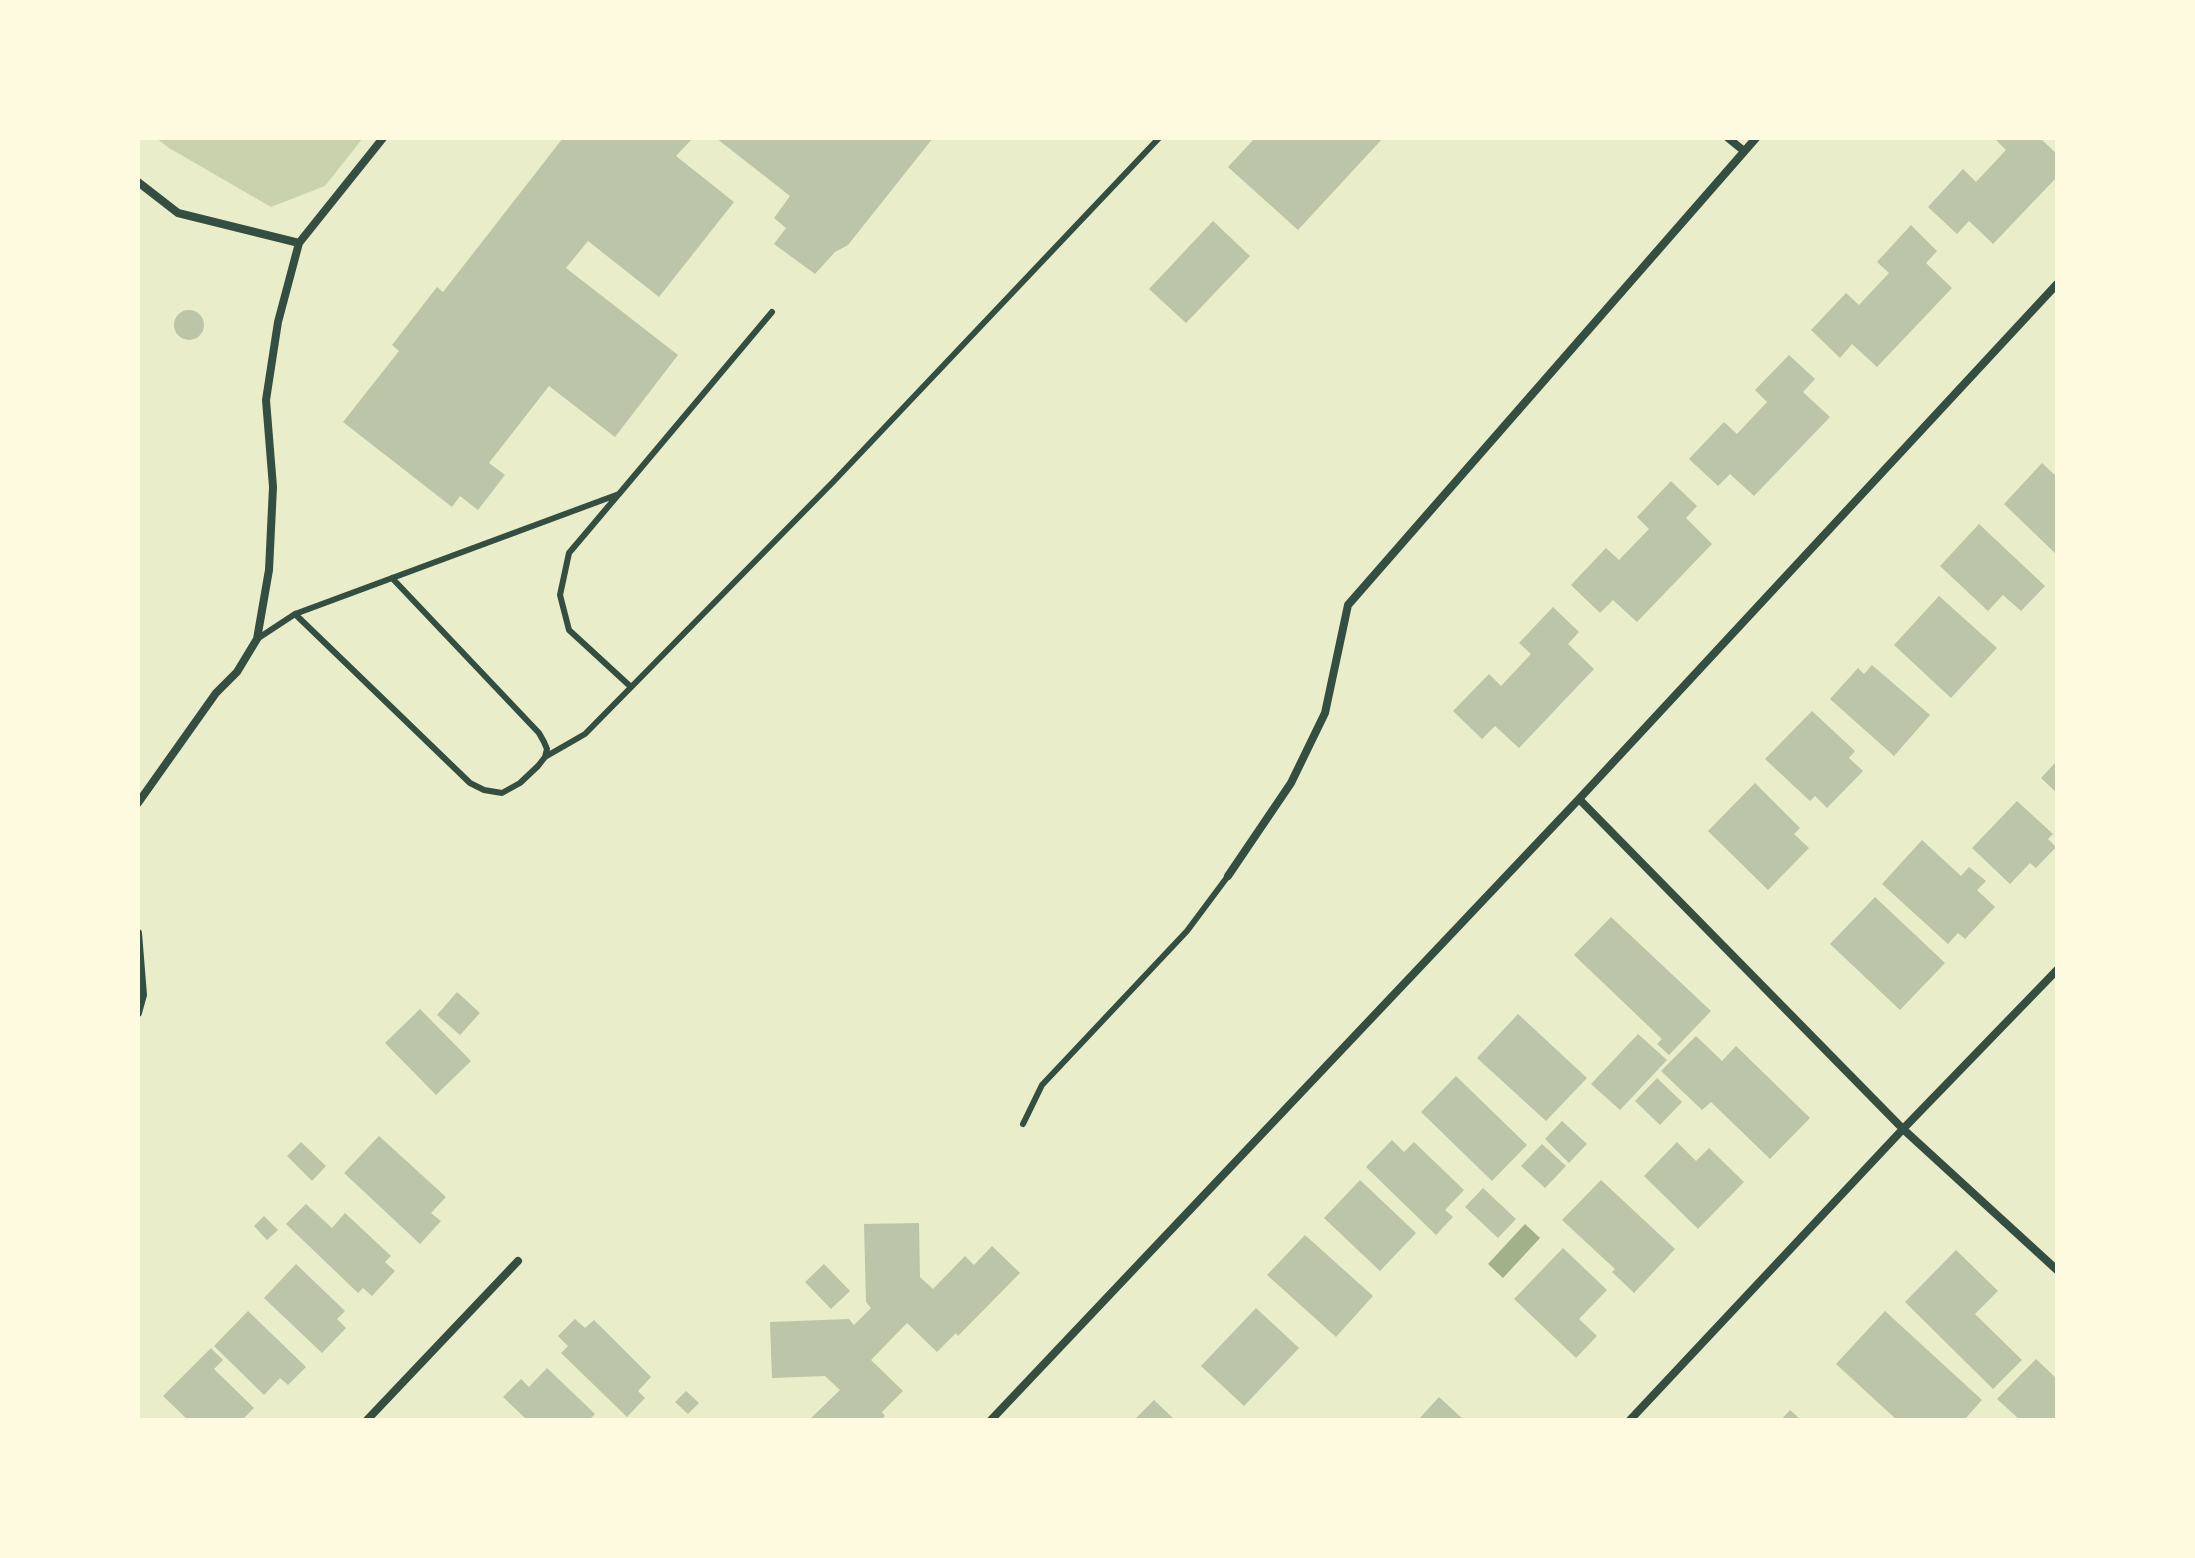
<!DOCTYPE html>
<style>
body{margin:0}
#map{position:relative;width:2195px;height:1558px;overflow:hidden;background:#e9edc9;font-family:"PT Sans",sans-serif}
canvas{display:block}
.frame{position:absolute;inset:0;border:140px solid #fefae0;pointer-events:none}
</style>
<div id="map">
<canvas width="2195" height="1558"></canvas>
<div class="frame"></div>
</div>
<script>
const g = document.querySelector('canvas').getContext('2d');
g.lineJoin = 'round';
function fillPath(path, color) {
  g.fillStyle = color;
  g.fill(path, 'evenodd');
}
function toPath(rows) {
  const path = new Path2D();
  for (const r of rows) {
    if (r.length === 3) {
      path.moveTo(r[0] + r[2], r[1]);
      path.arc(r[0], r[1], r[2], 0, 2 * Math.PI);
      continue;
    }
    path.moveTo(r[0], r[1]);
    for (let i = 2; i < r.length; i += 2) path.lineTo(r[i], r[i + 1]);
  }
  return path;
}
function trace(path, color, width, dash) {
  g.strokeStyle = color;
  g.lineWidth = width;
  g.lineCap = dash ? 'butt' : 'round';
  g.setLineDash(dash || []);
  g.stroke(path);
}
fillPath(toPath([
 [156,138,363,138,325,186,271,207,169,148]
]), '#cad2ad');
fillPath(toPath([
 [1525,1224,1540,1238,1503,1278,1488,1264]
]), '#a3b18a');
fillPath(toPath([
 [563,138,693,138,676,156,734,202,659,297,588,241,566,268,678,355,615,437,549,386,489,463,505,475,478,510,460,496,452,507,343,422,399,351,392,345,437,287,443,292],
 [716,138,933,138,848,245,835,252,815,274,774,244,786,228,774,218,790,196],
 [1255,138,1383,138,1298,230,1228,167],
 [1994,138,2044,138,2042,140,2057,154,2057,177,1993,244,1969,221,1957,234,1928,207,1963,169,1976,182,2006,150],
 [1213,221,1250,256,1186,323,1149,289],
 [1911,225,1937,251,1926,263,1952,288,1877,367,1852,344,1840,358,1811,330,1846,293,1859,305,1889,273,1877,262],
 [189,325,15],
 [1789,355,1815,379,1803,392,1830,417,1754,496,1730,474,1718,486,1689,459,1724,422,1737,434,1767,402,1755,390],
 [2042,463,2057,477,2057,555,2004,504],
 [1671,481,1697,506,1686,518,1712,544,1637,622,1613,600,1600,613,1571,585,1606,548,1619,560,1649,529,1637,517],
 [1979,524,2045,586,2021,611,2003,595,1988,611,1940,566],
 [1939,596,1997,648,1951,698,1894,645],
 [1553,607,1579,632,1568,644,1594,669,1519,748,1495,726,1482,739,1453,711,1489,674,1501,686,1531,654,1519,643],
 [1872,665,1930,715,1894,756,1830,699,1858,668,1864,674],
 [1812,711,1855,751,1849,758,1863,771,1827,808,1815,796,1810,801,1765,759],
 [2057,761,2057,793,2041,778],
 [1755,783,1800,828,1794,834,1809,848,1768,890,1708,831],
 [2017,801,2053,834,2048,839,2056,847,2036,868,2030,863,2010,884,1972,848],
 [1922,840,1961,876,1969,867,1986,881,1977,890,1995,907,1965,939,1958,933,1948,944,1882,884],
 [1875,897,1945,963,1900,1010,1830,944],
 [1611,917,1711,1011,1669,1055,1657,1044,1662,1039,1574,955],
 [457,992,480,1013,460,1035,437,1015],
 [420,1009,471,1061,436,1095,385,1043],
 [1518,1014,1587,1078,1546,1121,1477,1058],
 [1638,1034,1667,1060,1620,1110,1591,1084],
 [1696,1036,1722,1061,1736,1046,1810,1118,1770,1159,1711,1102,1702,1110,1661,1071],
 [1456,1076,1527,1145,1492,1181,1421,1112],
 [1657,1078,1682,1102,1660,1125,1635,1101],
 [1562,1121,1587,1144,1569,1163,1545,1139],
 [379,1136,446,1197,431,1213,441,1221,420,1244,344,1173],
 [1392,1140,1404,1152,1414,1142,1464,1190,1445,1210,1453,1217,1436,1235,1366,1167],
 [301,1142,326,1166,312,1181,287,1156],
 [1677,1142,1696,1161,1709,1148,1744,1182,1698,1229,1644,1176],
 [1542,1144,1566,1166,1545,1188,1521,1166],
 [1360,1180,1416,1233,1380,1271,1324,1218],
 [1601,1180,1675,1249,1634,1293,1612,1272,1615,1269,1562,1220],
 [1483,1188,1516,1219,1498,1238,1465,1207],
 [306,1204,332,1228,345,1213,391,1256,385,1262,395,1271,372,1296,363,1288,358,1293,286,1224],
 [264,1216,278,1230,267,1240,254,1226],
 [919,1223,920,1277,933,1289,965,1256,974,1265,992,1246,1020,1273,958,1336,956,1333,937,1352,907,1323,871,1360,903,1391,882,1412,885,1416,881,1420,809,1420,840,1390,825,1376,772,1378,770,1322,849,1319,854,1325,871,1308,866,1302,864,1224],
 [1305,1235,1373,1296,1336,1337,1267,1275],
 [1563,1248,1607,1290,1579,1319,1597,1336,1576,1358,1514,1299],
 [1956,1250,1998,1291,1975,1314,2022,1360,1993,1389,1905,1302],
 [296,1264,345,1311,337,1319,346,1328,322,1353,264,1298],
 [824,1264,850,1291,831,1309,805,1282],
 [1256,1308,1299,1348,1244,1406,1201,1366],
 [248,1311,306,1367,288,1385,280,1378,264,1395,214,1346],
 [1885,1311,1982,1400,1964,1420,1897,1420,1836,1364],
 [575,1319,585,1328,594,1320,651,1377,638,1391,645,1398,627,1417,561,1353,568,1346,558,1336],
 [211,1348,223,1360,214,1369,254,1408,242,1420,188,1420,163,1396],
 [2036,1359,2057,1379,2057,1420,2020,1420,1997,1399],
 [547,1368,595,1414,589,1420,527,1420,503,1397,521,1379,529,1387],
 [686,1391,699,1403,688,1414,675,1402],
 [1439,1397,1464,1420,1418,1420],
 [1154,1400,1175,1420,1134,1420],
 [1790,1410,1801,1420,1781,1420]
]), '#bcc5a7');
trace(toPath([
 [618,495,569,553,560,595,569,630,631,687],
 [295,614,470,783,484,790,502,793,520,783,538,766,545,757,547,749,544,742,539,733,392,578],
 [257,639,295,614,619,494,772,312],
 [545,757,585,734,833,482,1159,138],
 [1023,1124,1042,1085,1187,931,1228,876]
]), '#344e41', 6);
trace(toPath([
 [1728,138,1744,151],
 [138,182,178,213,299,243],
 [1579,799,1903,1129,2057,1270],
 [138,803,216,693,237,672,257,639,269,570,273,487,266,400,278,322,299,243,383,138],
 [1228,876,1291,783,1325,713,1348,605,1756,138],
 [138,933,143,995,138,1013],
 [367,1420,518,1261],
 [991,1420,1579,799,2057,284],
 [1630,1420,1903,1129,2057,970]
]), '#344e41', 8);
</script>
